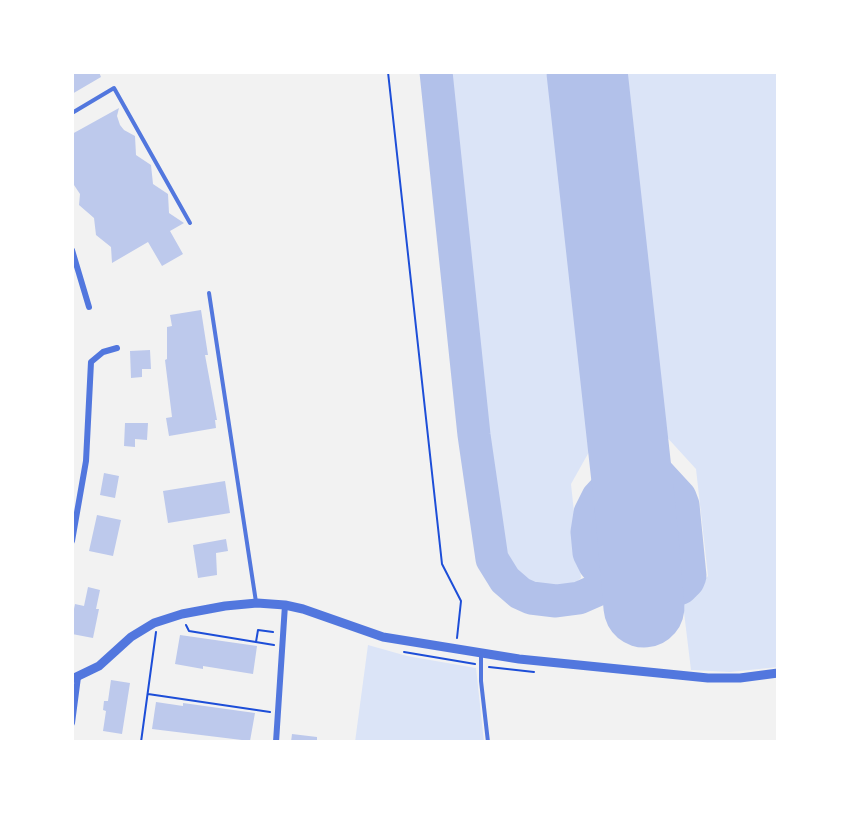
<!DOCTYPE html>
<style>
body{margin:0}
#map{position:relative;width:850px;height:814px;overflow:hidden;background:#f2f2f2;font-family:"Source Sans 3",sans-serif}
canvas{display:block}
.frame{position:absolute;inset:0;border:74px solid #fff;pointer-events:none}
</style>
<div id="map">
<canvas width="850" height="814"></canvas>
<div class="frame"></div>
</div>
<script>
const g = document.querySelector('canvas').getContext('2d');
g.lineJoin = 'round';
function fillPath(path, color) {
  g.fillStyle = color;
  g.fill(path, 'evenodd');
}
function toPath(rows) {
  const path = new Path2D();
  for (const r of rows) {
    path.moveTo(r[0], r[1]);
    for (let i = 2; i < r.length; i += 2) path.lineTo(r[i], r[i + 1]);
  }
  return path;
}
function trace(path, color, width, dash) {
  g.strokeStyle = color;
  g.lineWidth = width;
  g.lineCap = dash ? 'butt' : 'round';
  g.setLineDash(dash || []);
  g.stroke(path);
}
fillPath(toPath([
 [445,72,552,72,594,443,571,484,581,578,575,583,564,587,550,589,541,588,519,579,509,570,498,550],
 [624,72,778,72,778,667,730,672,691,670,683,604,708,576,696,469,664,434],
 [368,645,407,656,476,668,484,742,355,742]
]), '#dbe4f7');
trace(toPath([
 [436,72,474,435,492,559,505,580,520,593,531,598,556,601,579,598,604,587,624,563,630,550,636,516],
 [626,432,633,446,680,497,683,505,690,576,688,581,681,588,657,596,635,595,616,587,609,582,595,565,589,553,587,532,590,513,598,497,623,470,628,461,628,454]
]), '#b2c1ea', 33);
trace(toPath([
 [587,72,636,516,644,607]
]), '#b2c1ea', 81);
fillPath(toPath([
 [72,72,99,72,101,77,72,94],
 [119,108,117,116,120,125,124,130,135,136,136,155,151,165,153,184,168,194,169,213,184,223,170,231,183,254,162,266,148,242,112,263,111,247,96,235,94,218,79,205,80,194,72,182,72,134],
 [201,310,208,355,205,355,217,420,215,420,216,428,169,436,166,418,172,417,165,360,167,359,167,327,172,326,170,315],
 [150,350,151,369,142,369,142,377,131,378,130,351],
 [125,423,148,423,147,440,135,439,135,447,124,446],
 [104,473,119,476,115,498,100,495],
 [225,481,230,513,168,523,163,491],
 [97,515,121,520,113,556,89,551],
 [226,539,228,551,216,553,217,575,198,578,193,545],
 [88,587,100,590,96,609,99,609,93,638,72,634,72,619,75,604,84,606],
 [180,635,257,646,253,674,203,666,203,669,175,664],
 [111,680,130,683,122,734,103,731,106,711,103,710,104,701,108,701],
 [156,702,183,706,183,703,255,713,250,741,152,729],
 [292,734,317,737,317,742,291,742]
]), '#bdc9ec');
trace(toPath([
 [388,72,442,564,461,601,457,638],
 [186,625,189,631,274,645],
 [256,642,258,630,273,632],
 [404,652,475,664],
 [489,667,534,672],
 [148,694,270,712],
 [141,742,156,632]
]), '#1d4ed8', 2);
trace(toPath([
 [72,113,114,88,190,223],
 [209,293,256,602],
 [481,654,481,681,488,742]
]), '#5277de', 4);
trace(toPath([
 [72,250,89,307],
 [72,541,86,461,91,362,103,352,117,348],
 [72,723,78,677],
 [276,742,285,605]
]), '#5277de', 6);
trace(toPath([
 [72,679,99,666,131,637,154,623,182,614,225,606,257,603,285,605,303,609,383,637,519,659,708,678,740,678,778,673]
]), '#5277de', 9);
</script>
